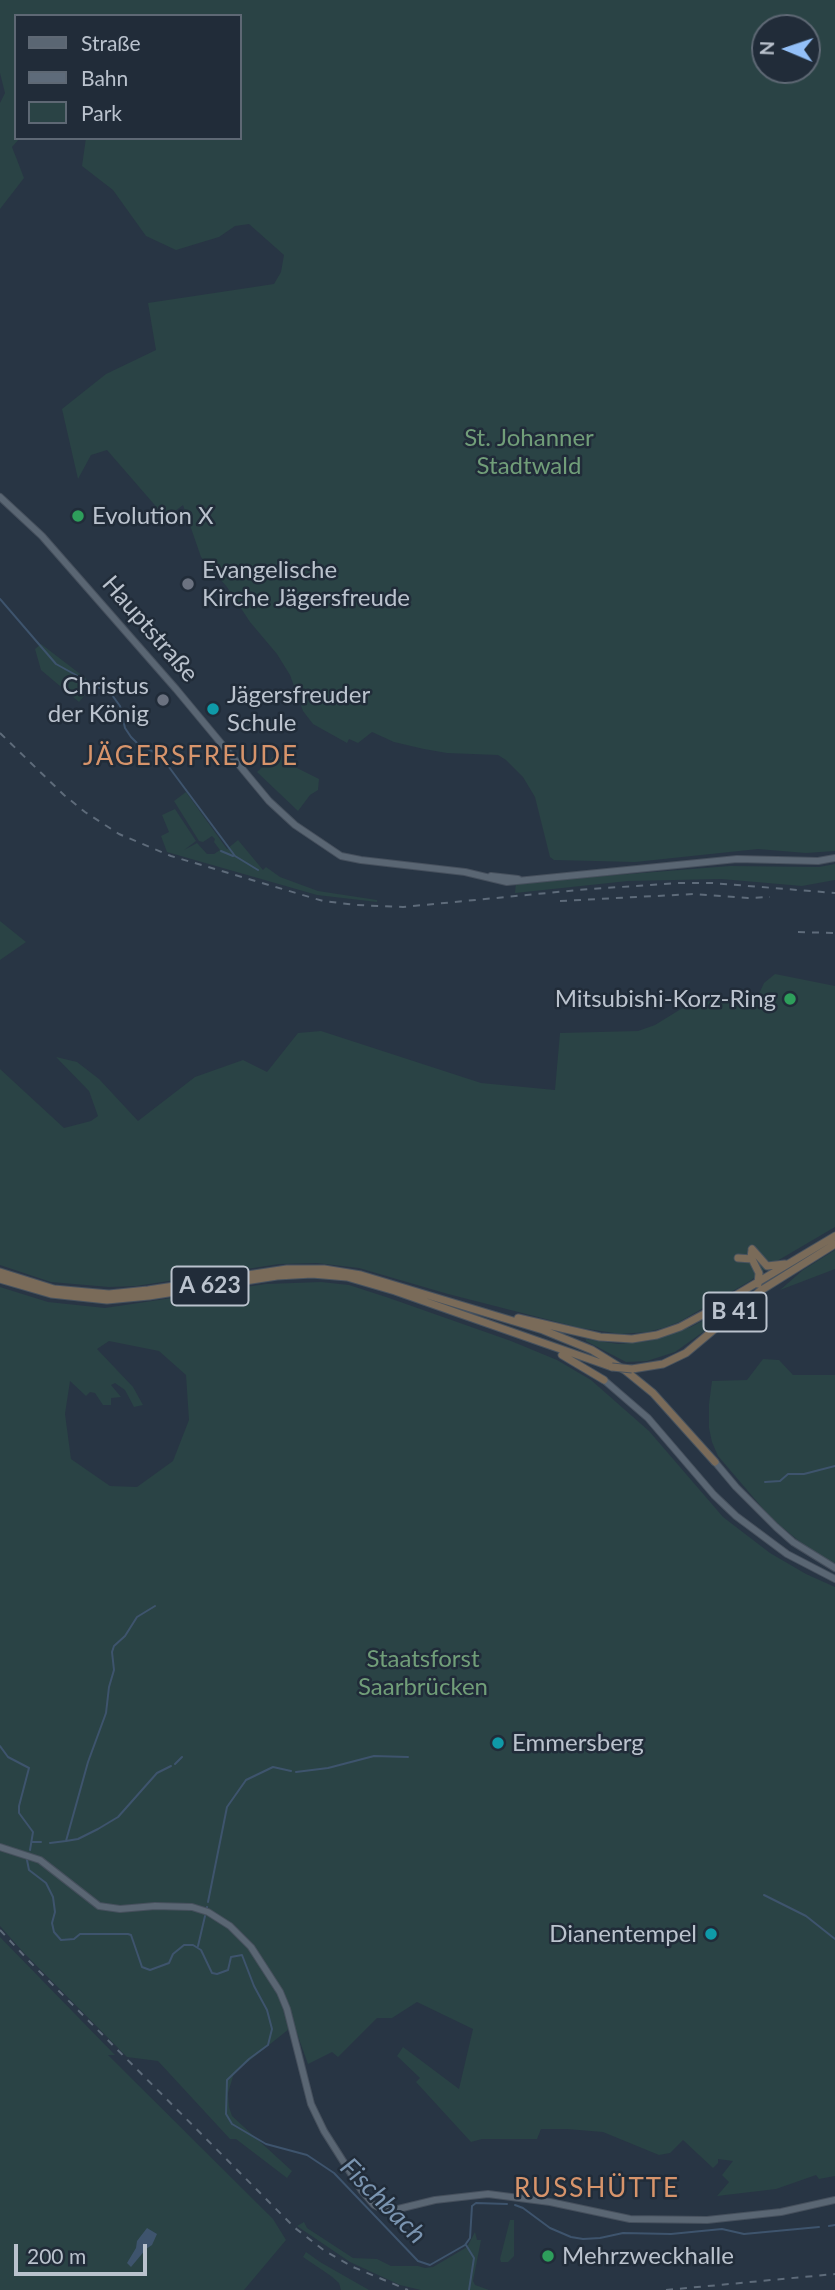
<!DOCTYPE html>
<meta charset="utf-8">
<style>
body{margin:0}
#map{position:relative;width:835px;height:2290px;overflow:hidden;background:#283544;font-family:Lato,sans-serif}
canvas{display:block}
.legend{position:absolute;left:14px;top:14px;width:228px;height:126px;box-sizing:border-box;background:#212c39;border:2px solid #5e6874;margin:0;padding:9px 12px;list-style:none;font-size:21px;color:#bac2cd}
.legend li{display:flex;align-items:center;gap:14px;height:35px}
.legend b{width:35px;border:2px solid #5e6874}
.north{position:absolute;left:751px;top:14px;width:70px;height:70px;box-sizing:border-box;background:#212c39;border:2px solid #5e6874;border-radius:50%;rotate:272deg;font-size:19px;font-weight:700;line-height:28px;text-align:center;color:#bac2cd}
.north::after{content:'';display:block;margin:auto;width:24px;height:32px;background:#93c0f8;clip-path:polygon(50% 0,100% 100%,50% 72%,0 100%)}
.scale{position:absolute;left:14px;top:2244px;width:133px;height:32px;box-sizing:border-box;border:4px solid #bac2cd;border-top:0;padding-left:9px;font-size:21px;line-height:24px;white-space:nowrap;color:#bac2cd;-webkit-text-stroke:5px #212c39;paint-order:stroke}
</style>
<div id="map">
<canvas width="835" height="2290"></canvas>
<ul class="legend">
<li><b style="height:9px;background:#5a6673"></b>Straße</li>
<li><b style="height:9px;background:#5e6b7a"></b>Bahn</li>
<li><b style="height:19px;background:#2a4345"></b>Park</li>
</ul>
<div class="north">N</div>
<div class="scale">200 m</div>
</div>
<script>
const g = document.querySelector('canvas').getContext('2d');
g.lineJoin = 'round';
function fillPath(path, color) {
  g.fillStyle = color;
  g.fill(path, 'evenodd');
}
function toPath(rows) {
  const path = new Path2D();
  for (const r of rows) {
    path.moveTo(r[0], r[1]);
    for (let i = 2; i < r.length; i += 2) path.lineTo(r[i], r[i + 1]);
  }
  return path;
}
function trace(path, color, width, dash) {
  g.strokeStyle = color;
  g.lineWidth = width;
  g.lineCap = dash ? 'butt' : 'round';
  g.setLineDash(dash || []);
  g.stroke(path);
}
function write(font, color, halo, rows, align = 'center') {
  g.font = font + ' Lato,sans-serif';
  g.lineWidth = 5;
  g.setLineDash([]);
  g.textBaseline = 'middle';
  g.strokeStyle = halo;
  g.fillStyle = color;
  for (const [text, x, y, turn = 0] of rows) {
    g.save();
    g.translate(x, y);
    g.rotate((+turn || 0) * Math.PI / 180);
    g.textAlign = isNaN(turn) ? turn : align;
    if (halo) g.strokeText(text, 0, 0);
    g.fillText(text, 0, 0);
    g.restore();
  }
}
fillPath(toPath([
 [0,0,835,0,835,851,806,853,758,849,635,862,554,860,550,857,535,797,523,777,506,760,498,755,447,753,424,749,394,742,372,732,358,743,349,739,347,743,313,724,303,711,290,675,277,654,250,622,227,587,201,557,183,505,166,518,107,450,91,455,78,479,62,409,106,374,156,350,148,303,274,284,281,272,284,255,249,224,235,226,219,237,176,250,146,236,113,190,82,166,86,138,240,138,240,16,16,16,16,138,20,138,12,147,24,178,0,209,0,103,5,93,0,73],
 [807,28,807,70,765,70,765,28],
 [41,644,88,680,80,690,85,695,79,702,41,670,35,649],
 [278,752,289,764,319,779,318,790,310,795,298,811,257,772],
 [186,792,227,849,238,840,263,870,266,867,280,877,318,891,377,900,377,902,317,895,167,852,161,836,169,832,162,815,175,809,196,841,184,850,197,843,207,854,214,854,220,850,214,842,215,839,212,836,203,842,199,841,174,801],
 [835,864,835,880,802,886,721,879,628,881,515,893,516,883,730,866,819,867],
 [0,921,26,942,0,960],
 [775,974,835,986,835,1227,777,1261,750,1281,679,1322,663,1328,647,1332,621,1334,581,1328,448,1294,359,1268,317,1263,279,1264,136,1286,109,1287,51,1282,0,1265,0,1069,64,1128,91,1121,98,1116,89,1091,56,1057,77,1062,99,1079,138,1121,195,1077,243,1060,267,1072,298,1033,321,1031,481,1083,555,1090,560,1033,638,1031,655,1025,681,1009,721,998,758,996,764,983],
 [835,1250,835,1269,780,1290,803,1270],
 [321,1282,349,1285,389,1298,511,1341,557,1360,591,1380,649,1431,723,1517,770,1553,806,1574,835,1587,835,2176,819,2179,816,2175,776,2189,717,2196,729,2182,722,2175,733,2161,718,2159,718,2163,713,2168,683,2140,670,2153,659,2155,603,2132,567,2129,541,2129,537,2139,482,2139,471,2142,416,2082,420,2078,397,2056,403,2047,459,2089,473,2029,417,2002,392,2018,377,2018,338,2057,332,2052,308,2064,295,2028,289,2029,234,2073,228,2093,229,2107,232,2116,292,2171,287,2178,236,2139,230,2139,158,2061,127,2057,23,1952,0,1926,0,1287,48,1302,105,1308,266,1284],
 [109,1341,159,1351,186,1375,189,1420,173,1461,137,1487,110,1486,71,1459,65,1414,70,1381,86,1396,90,1392,95,1393,103,1405,111,1405,111,1398,121,1397,111,1385,115,1383,125,1390,134,1407,143,1405,133,1387,97,1349],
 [724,1309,726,1311,703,1332,675,1352,647,1361,626,1362,586,1341,586,1339,618,1344,649,1341,691,1327],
 [763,1359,779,1360,793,1375,835,1375,835,1564,811,1551,771,1518,718,1456,712,1442,709,1428,709,1404,712,1381,747,1380],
 [0,1937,115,2055,108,2055,273,2219,286,2240,244,2290,0,2290],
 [510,2220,514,2220,514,2256,508,2262,501,2262,500,2259],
 [304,2222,307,2228,353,2258,377,2259,391,2266,418,2266,425,2268,433,2267,467,2247,475,2232,477,2240,481,2240,473,2281,475,2285,489,2290,421,2290,400,2285,350,2262,297,2226],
 [306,2252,320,2262,369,2290,341,2290,339,2283,331,2276,303,2257]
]), '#2a4345');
fillPath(toPath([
 [147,2228,157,2234,152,2245,146,2249,131,2267,127,2263,136,2248,137,2241]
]), '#3e546d');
trace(toPath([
 [0,599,56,664,112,695,120,706,125,728,131,737,138,744,160,755,235,856,258,870],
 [221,851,233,856],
 [765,1482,780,1481,788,1474,804,1474,835,1466],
 [0,1746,8,1757,29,1768,19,1806,19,1813,33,1832,30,1850],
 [175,1764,182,1757],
 [296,1772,328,1768,374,1756,408,1757],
 [66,1841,78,1839,98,1829,118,1817,157,1773,171,1766],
 [32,1842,41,1842],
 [50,1843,66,1841,88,1762,106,1713,109,1687,114,1670,112,1652,114,1646,125,1636,137,1617,155,1606],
 [27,1860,29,1870,46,1883,53,1897,55,1912,52,1923,54,1932,61,1940,74,1939,80,1934,128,1934,131,1935,142,1967,150,1970,169,1963,173,1954,184,1945,193,1945,201,1950,212,1973,217,1974,228,1970,231,1957,242,1955,254,1986,267,2010,272,2029,268,2045,249,2059,227,2080,226,2114,232,2124,266,2144,307,2155,334,2173,418,2261,430,2265,465,2245,470,2238,472,2206,476,2203,507,2204],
 [764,1895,806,1916,835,1939],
 [208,1902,227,1807,246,1780,273,1767,291,1771],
 [207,1908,207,1907],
 [198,1946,205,1916],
 [515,2205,523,2208,550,2228,571,2237,583,2239,600,2238,623,2233,671,2234,722,2229,744,2234,819,2227],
 [829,2226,835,2225],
 [466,2245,474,2258,469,2290]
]), '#3e546d', 2);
const major = toPath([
 [0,497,42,536,176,689,269,801,295,825,341,856,361,860,465,872,507,882,737,859,818,861,835,858],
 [491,876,518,879],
 [604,1380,648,1418,714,1495,736,1516,787,1554,835,1579],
 [715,1462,736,1487,776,1527,793,1542,835,1568],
 [0,1847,40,1860,99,1906,120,1909,155,1906,192,1907,208,1912,230,1926,251,1947,280,1992,287,2009,311,2104,324,2131,362,2191,374,2205,382,2209,394,2210,435,2200,488,2194,550,2202,630,2219,707,2220,781,2212,835,2200]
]);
const highway = toPath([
 [752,1249,767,1266,785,1264],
 [752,1250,751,1257,759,1273,758,1284],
 [738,1258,752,1259],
 [0,1272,54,1289,109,1294,148,1290,287,1269,324,1269,361,1275,543,1330,592,1350,626,1371,653,1393,715,1462],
 [0,1279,51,1294,107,1300,149,1296,277,1276,312,1274,347,1277,395,1291,612,1367],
 [518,1318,600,1337,632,1339,657,1335,680,1327,706,1313,835,1236],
 [562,1355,604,1380],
 [632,1369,663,1364,686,1353,760,1291,835,1244]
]);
trace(major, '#46505d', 8);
trace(highway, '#47525e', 9);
trace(major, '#5a6673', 6);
trace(highway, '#7a6b59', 7);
trace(toPath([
 [0,733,64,795,85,812,119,834,171,856,323,901,356,905,403,907,578,890,677,883,712,883,835,893],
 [560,901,694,894,748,898,770,897],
 [798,932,835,933],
 [0,1930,30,1962,295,2228,325,2251,353,2267,408,2290],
 [666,2290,835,2274]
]), '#5e6b7a', 2, [7, 7]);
const highwayBridge = toPath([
 [612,1367,632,1369]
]);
trace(highwayBridge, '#47525e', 9, []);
trace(highwayBridge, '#7a6b59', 7);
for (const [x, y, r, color] of [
 [78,516,7,"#2e9e5b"],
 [188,584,7,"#6b7280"],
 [163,700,7,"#6b7280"],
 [213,709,7,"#0f9aa8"],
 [790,999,7,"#2e9e5b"],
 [498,1743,7,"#0f9aa8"],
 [711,1934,7,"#0f9aa8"],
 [548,2256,7,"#2e9e5b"]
]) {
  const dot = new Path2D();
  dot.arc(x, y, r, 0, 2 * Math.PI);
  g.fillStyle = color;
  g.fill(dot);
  trace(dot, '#212c39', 2.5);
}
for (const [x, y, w] of [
 [210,1286,77],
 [735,1312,63]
]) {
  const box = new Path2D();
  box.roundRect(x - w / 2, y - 19.5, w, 39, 5);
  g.fillStyle = '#212c39';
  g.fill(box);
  trace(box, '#bac2cd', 2);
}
write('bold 23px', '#bac2cd', null, [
 ["A 623",210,1286],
 ["B 41",735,1312]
]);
write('24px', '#719e79', '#212c39', [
 ["St. Johanner",529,438],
 ["Stadtwald",529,466],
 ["Staatsforst",423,1659],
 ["Saarbrücken",423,1687]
]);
write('24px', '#bac2cd', '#212c39', [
 ["Evolution X",92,516],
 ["Evangelische",202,570],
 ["Kirche Jägersfreude",202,598],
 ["Christus",149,686,"right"],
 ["der König",149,714,"right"],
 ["Jägersfreuder",227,695],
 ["Schule",227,723],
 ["Mitsubishi-Korz-Ring",776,999,"right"],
 ["Emmersberg",512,1743],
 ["Dianentempel",697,1934,"right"],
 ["Mehrzweckhalle",562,2256]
], 'left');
write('24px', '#bac2cd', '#212c39', [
 ["Hauptstraße",150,629,49]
]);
g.letterSpacing = '2px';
write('26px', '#d7946b', '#212c39', [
 ["JÄGERSFREUDE",191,757],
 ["RUSSHÜTTE",597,2189]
]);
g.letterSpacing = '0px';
write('italic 26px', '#7a94b0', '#212c39', [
 ["Fischbach",383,2201,45]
]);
</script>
